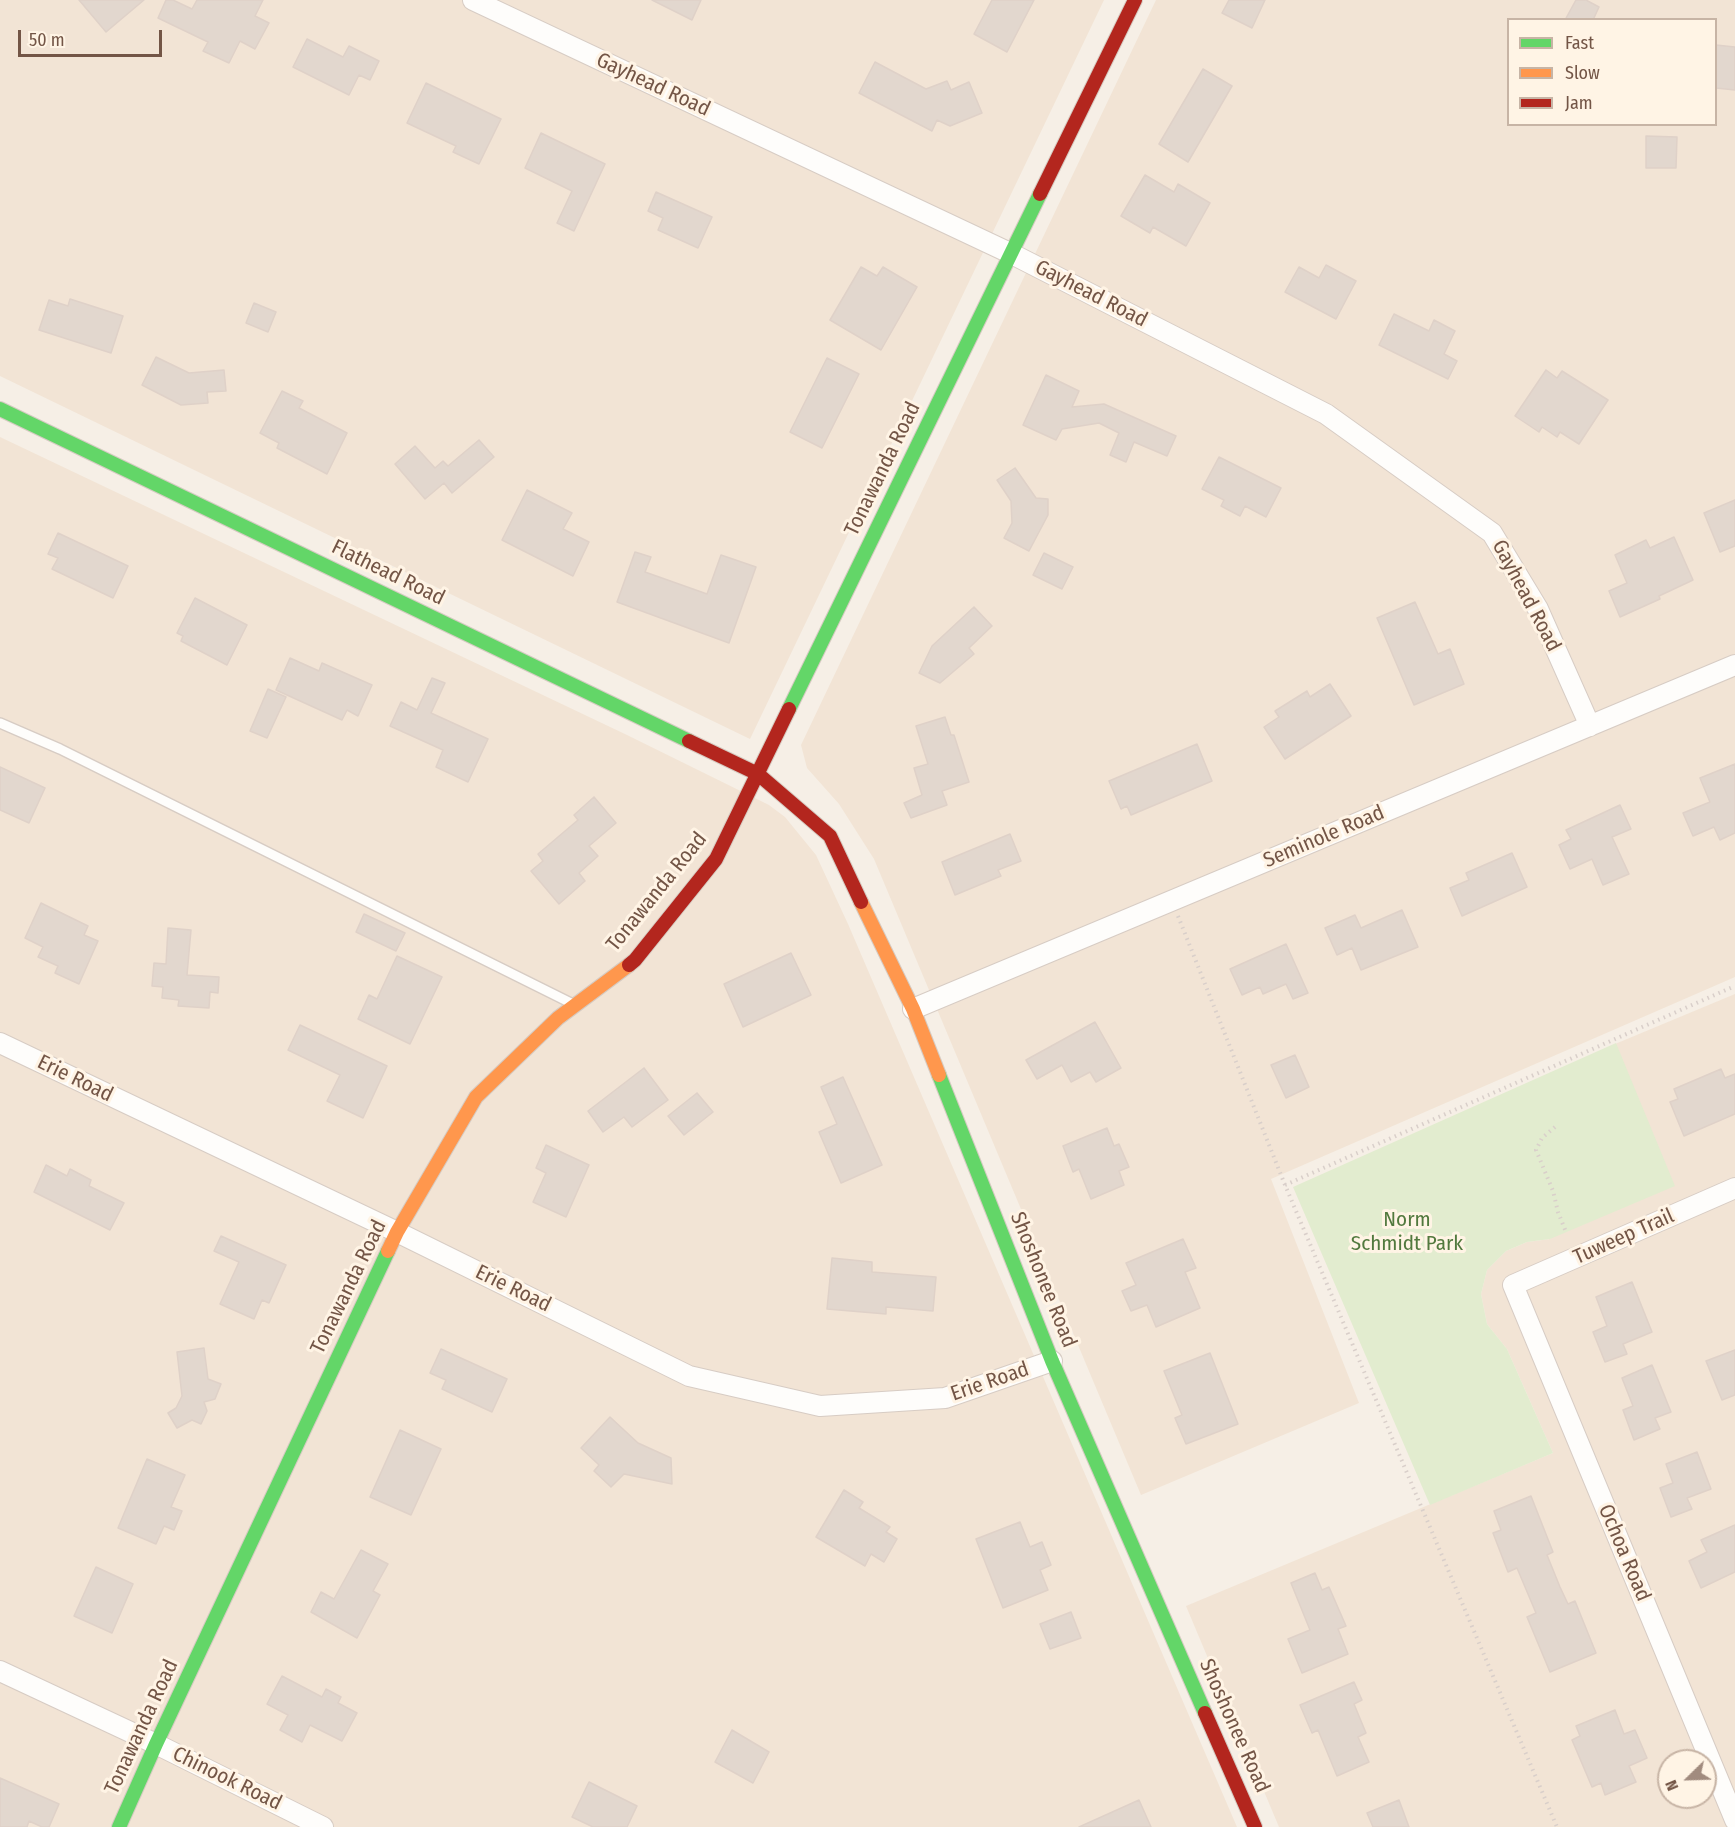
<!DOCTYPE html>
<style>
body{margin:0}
#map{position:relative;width:1735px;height:1827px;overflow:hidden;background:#f6efe6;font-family:"Fira Sans Condensed",sans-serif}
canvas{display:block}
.legend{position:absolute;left:1507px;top:18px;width:210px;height:108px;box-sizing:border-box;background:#fff4e5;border:2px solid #c7b4a5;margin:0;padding:8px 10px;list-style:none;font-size:18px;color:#735546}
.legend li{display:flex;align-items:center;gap:12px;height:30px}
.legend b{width:30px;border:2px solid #c7b4a5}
.north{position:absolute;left:1657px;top:1749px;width:60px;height:60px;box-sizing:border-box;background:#fff4e5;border:2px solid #c7b4a5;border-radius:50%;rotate:247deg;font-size:16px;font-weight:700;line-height:24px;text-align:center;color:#735546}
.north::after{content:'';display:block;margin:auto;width:21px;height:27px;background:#a18b7e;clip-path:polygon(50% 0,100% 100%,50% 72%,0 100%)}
.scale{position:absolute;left:18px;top:30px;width:144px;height:27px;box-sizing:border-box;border:3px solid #735546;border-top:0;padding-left:8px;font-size:18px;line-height:21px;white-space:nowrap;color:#735546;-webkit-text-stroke:4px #fff4e5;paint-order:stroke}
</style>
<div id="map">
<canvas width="1735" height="1827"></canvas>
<ul class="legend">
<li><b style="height:8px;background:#63d668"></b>Fast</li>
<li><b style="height:8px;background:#ff974d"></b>Slow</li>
<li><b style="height:8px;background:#b3261e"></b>Jam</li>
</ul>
<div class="north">N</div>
<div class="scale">50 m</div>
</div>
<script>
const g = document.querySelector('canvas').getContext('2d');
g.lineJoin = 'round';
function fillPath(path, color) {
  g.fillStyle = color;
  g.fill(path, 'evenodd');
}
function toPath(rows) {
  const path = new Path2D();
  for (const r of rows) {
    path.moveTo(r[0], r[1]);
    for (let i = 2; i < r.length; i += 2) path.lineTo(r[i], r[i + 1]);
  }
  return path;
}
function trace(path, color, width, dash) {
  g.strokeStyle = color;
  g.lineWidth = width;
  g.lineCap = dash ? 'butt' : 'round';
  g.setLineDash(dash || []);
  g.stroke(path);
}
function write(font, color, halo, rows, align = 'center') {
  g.font = font + ' "Fira Sans Condensed",sans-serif';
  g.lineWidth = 6;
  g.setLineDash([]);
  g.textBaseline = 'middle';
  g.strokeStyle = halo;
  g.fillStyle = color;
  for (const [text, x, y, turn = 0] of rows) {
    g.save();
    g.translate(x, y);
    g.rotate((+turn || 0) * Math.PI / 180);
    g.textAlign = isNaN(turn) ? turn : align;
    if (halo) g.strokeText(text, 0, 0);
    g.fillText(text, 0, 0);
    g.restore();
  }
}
fillPath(toPath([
 [0,0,1104,0,750,739,0,376],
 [1156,0,1735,0,1735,977,1271,1179,1359,1403,1141,1495,874,859,839,804,807,768,801,745],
 [1508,20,1716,20,1716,124,1508,124],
 [0,437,627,735,769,805,785,817,816,855,848,924,1237,1827,0,1827],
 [1735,994,1735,1827,1279,1827,1186,1606,1553,1453,1507,1349,1487,1324,1481,1294,1487,1270,1506,1251,1527,1242,1550,1239,1615,1044],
 [1669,1761,1705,1761,1705,1797,1669,1797]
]), '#f2e4d5');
fillPath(toPath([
 [1616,1043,1675,1186,1550,1239,1527,1242,1506,1251,1487,1270,1481,1294,1487,1324,1507,1349,1553,1453,1430,1505,1293,1187]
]), '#e2eccf');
const building = toPath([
 [79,0,144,0,106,32,79,0],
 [166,0,173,0,192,9,197,0,263,0,255,16,269,23,255,49,240,41,229,63,203,51,208,42,158,18,166,0],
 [652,0,701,0,692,20,652,0],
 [992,0,1034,0,1007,52,974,34,992,0],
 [1229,0,1265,0,1252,28,1222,13,1229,0],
 [1576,0,1586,0,1599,7,1593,20,1565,20,1576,0],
 [307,39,343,57,349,46,379,61,370,80,359,75,349,95,293,67,307,39],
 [1716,45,1735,47,1735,90,1716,88,1716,45],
 [875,62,926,89,947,81,951,90,969,82,982,113,950,126,937,120,932,131,859,93,875,62],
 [1203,69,1232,86,1188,162,1159,144,1203,69],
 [426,83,501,119,479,164,453,152,456,146,407,123,426,83],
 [541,133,605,164,574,231,557,223,572,191,525,168,541,133],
 [1646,136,1677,137,1676,168,1646,168,1646,136],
 [1145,175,1174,192,1178,184,1210,203,1186,246,1153,227,1150,233,1121,216,1145,175],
 [656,192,712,217,698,248,658,230,663,218,648,211,656,192],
 [1326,265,1356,281,1336,319,1285,292,1299,267,1319,278,1326,265],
 [861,267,877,276,883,267,917,287,881,350,830,320,861,267],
 [70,299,123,316,111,353,39,330,49,300,68,306,70,299],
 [254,303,276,312,268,332,246,323,254,303],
 [1394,314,1429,331,1434,320,1455,331,1444,354,1457,361,1448,379,1379,345,1394,314],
 [156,357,189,373,224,370,226,391,207,392,208,403,181,405,142,385,156,357],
 [827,358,859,374,822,448,790,432,827,358],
 [1546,370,1557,378,1562,371,1608,400,1579,444,1560,432,1557,437,1542,427,1539,432,1515,416,1546,370],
 [1046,375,1079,391,1072,407,1104,404,1176,436,1167,456,1134,442,1126,462,1110,455,1119,433,1099,423,1062,429,1056,440,1023,425,1046,375],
 [282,391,303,401,299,408,347,433,327,474,277,448,279,443,260,433,282,391],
 [479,440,494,457,452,493,444,483,425,499,395,464,415,446,435,468,443,461,448,466,479,440],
 [1219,457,1281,488,1266,517,1245,506,1240,516,1221,506,1224,500,1202,489,1219,457],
 [1015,468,1036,498,1048,499,1048,515,1029,551,1004,538,1012,523,1011,501,997,480,1015,468],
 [527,490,572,513,563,529,589,542,573,576,502,540,527,490],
 [1735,500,1735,546,1720,552,1704,513,1735,500],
 [58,533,128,566,113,598,52,569,58,558,48,554,58,533],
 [1674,537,1693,580,1659,596,1660,599,1620,617,1609,591,1627,583,1615,555,1646,540,1650,548,1674,537],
 [635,552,651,557,645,572,707,594,721,555,756,567,729,643,617,602,635,552],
 [1044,553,1073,567,1062,589,1033,575,1044,553],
 [195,598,247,625,227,665,181,641,183,636,177,633,195,598],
 [1415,602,1438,654,1450,649,1464,684,1414,705,1377,618,1415,602],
 [974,607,992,626,969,648,974,654,940,683,919,673,932,646,974,607],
 [290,658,319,671,322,663,372,685,358,716,347,710,342,720,276,690,290,658],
 [432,678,445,683,431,713,488,739,468,782,436,767,443,750,390,726,401,702,417,710,432,678],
 [1330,684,1351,716,1285,759,1264,727,1279,717,1275,711,1307,691,1310,697,1330,684],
 [268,689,286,697,267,738,250,731,268,689],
 [945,717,951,735,954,735,969,782,942,791,947,805,911,818,904,803,922,795,914,768,928,764,916,726,945,717],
 [1197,744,1212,781,1131,815,1127,806,1121,809,1109,781,1197,744],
 [1735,764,1735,833,1720,840,1714,827,1693,836,1683,813,1710,802,1700,778,1735,764],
 [0,767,45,788,29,823,0,810,0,767],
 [594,797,616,823,589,846,598,856,579,873,585,881,559,904,531,871,543,861,538,854,578,820,574,815,594,797],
 [1620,805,1631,829,1612,837,1629,874,1603,885,1592,859,1570,869,1559,845,1571,839,1566,830,1620,805],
 [1010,834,1021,861,998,870,1001,876,955,895,942,862,1010,834],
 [1512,853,1527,887,1462,916,1450,888,1469,880,1466,873,1512,853],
 [41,903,88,926,84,935,98,941,79,984,55,973,58,966,38,957,43,947,25,938,41,903],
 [1402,910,1418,947,1361,970,1352,948,1337,955,1325,928,1355,915,1361,928,1402,910],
 [364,914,405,933,396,951,356,932,364,914],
 [168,928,191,930,187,975,219,977,218,993,210,992,209,1008,178,1006,179,1000,162,998,163,987,152,986,154,963,166,964,168,928],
 [1286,944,1308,993,1293,999,1286,984,1263,994,1260,987,1242,995,1230,969,1286,944],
 [791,953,811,995,743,1027,724,984,791,953],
 [397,956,442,977,410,1044,358,1019,369,995,377,999,397,956],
 [1095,1022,1121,1068,1096,1082,1090,1072,1071,1082,1062,1065,1037,1079,1026,1060,1095,1022],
 [300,1025,387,1066,363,1118,327,1101,340,1075,288,1050,300,1025],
 [1295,1055,1309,1087,1286,1098,1271,1065,1295,1055],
 [644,1068,668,1100,632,1127,624,1117,603,1132,588,1111,644,1068],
 [1721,1069,1725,1078,1735,1074,1735,1114,1684,1136,1670,1102,1678,1099,1674,1089,1721,1069],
 [843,1077,882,1165,841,1183,819,1132,837,1124,821,1087,843,1077],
 [697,1093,713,1112,684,1135,668,1116,697,1093],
 [1107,1128,1114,1146,1119,1144,1129,1167,1119,1171,1124,1185,1091,1199,1079,1169,1073,1172,1063,1146,1107,1128],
 [546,1145,589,1165,566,1217,533,1202,546,1173,536,1168,546,1145],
 [46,1165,67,1176,70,1169,91,1180,89,1186,124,1203,110,1230,34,1192,46,1165],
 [221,1236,286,1265,269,1303,262,1300,254,1319,220,1304,239,1262,214,1251,221,1236],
 [1183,1239,1196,1268,1185,1272,1200,1308,1156,1327,1147,1305,1131,1311,1122,1291,1136,1285,1126,1263,1183,1239],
 [832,1258,872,1262,872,1272,936,1277,933,1311,886,1307,886,1314,827,1309,832,1258],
 [1632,1282,1652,1332,1623,1344,1627,1354,1605,1362,1593,1332,1607,1326,1596,1297,1632,1282],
 [204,1348,208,1379,221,1384,215,1399,204,1402,207,1411,201,1424,192,1420,177,1428,168,1413,176,1408,182,1396,177,1352,204,1348],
 [441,1349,507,1379,492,1412,442,1389,446,1380,430,1373,441,1349],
 [1735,1350,1735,1395,1722,1400,1706,1361,1735,1350],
 [1210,1353,1238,1424,1186,1444,1175,1418,1182,1415,1164,1371,1210,1353],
 [1652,1365,1671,1412,1655,1418,1660,1429,1634,1440,1623,1410,1633,1406,1622,1378,1652,1365],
 [610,1417,638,1443,671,1458,672,1484,624,1474,611,1487,594,1471,599,1465,581,1448,610,1417],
 [400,1430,441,1449,411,1515,370,1497,400,1430],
 [1697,1452,1711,1489,1687,1498,1692,1509,1671,1517,1660,1488,1673,1483,1666,1464,1697,1452],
 [147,1459,185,1475,171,1507,182,1511,174,1530,164,1526,156,1544,118,1528,147,1459],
 [844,1490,863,1502,859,1508,890,1527,886,1532,897,1539,884,1562,871,1554,865,1566,816,1537,844,1490],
 [1531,1496,1553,1552,1547,1555,1560,1587,1568,1604,1575,1601,1596,1653,1550,1672,1527,1617,1536,1613,1517,1568,1508,1572,1493,1533,1501,1530,1494,1511,1531,1496],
 [1020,1522,1030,1547,1042,1542,1051,1565,1040,1570,1048,1590,1003,1608,976,1539,1020,1522],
 [1735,1525,1735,1572,1701,1588,1689,1561,1707,1552,1701,1540,1735,1525],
 [361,1550,388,1564,373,1591,380,1595,357,1638,311,1612,321,1592,334,1599,361,1550],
 [96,1567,133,1584,112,1633,74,1616,96,1567],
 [1315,1573,1322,1590,1329,1587,1346,1626,1338,1629,1348,1654,1302,1673,1288,1639,1310,1630,1291,1583,1315,1573],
 [1071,1612,1081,1638,1050,1649,1040,1624,1071,1612],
 [282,1676,322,1697,326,1689,341,1697,338,1703,357,1713,342,1741,310,1725,302,1742,280,1730,288,1715,267,1704,282,1676],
 [1354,1682,1362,1700,1354,1704,1366,1733,1358,1737,1369,1762,1337,1776,1318,1730,1312,1733,1300,1705,1354,1682],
 [1615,1710,1624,1734,1635,1730,1647,1758,1629,1766,1636,1782,1605,1795,1601,1783,1592,1787,1572,1740,1580,1736,1576,1726,1615,1710],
 [732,1730,769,1752,753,1783,715,1762,732,1730],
 [0,1778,59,1804,49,1827,42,1827,29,1821,27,1827,0,1827,0,1778],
 [589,1782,637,1806,627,1827,593,1827,572,1817,589,1782],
 [1139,1800,1151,1827,1079,1827,1139,1800],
 [1399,1800,1409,1827,1373,1827,1367,1813,1399,1800]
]);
fillPath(building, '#e2d7ce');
trace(building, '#dfd1c8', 1.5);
const lane = toPath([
 [0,723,60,749,573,1004]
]);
const street = toPath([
 [473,0,1012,254,1326,414,1492,533,1538,609,1590,726],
 [913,1009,1735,665],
 [0,1043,397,1232,689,1376,820,1406,945,1398,1052,1361],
 [1735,1188,1513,1285,1735,1820],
 [0,1671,156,1744,323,1827]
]);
const fast = toPath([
 [0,409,689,741],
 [789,709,1040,194],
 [939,1075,1052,1361,1205,1713],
 [119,1827,156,1744,388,1251]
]);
const slow = toPath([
 [861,902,913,1009,939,1075],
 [388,1251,397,1232,476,1097,558,1018,629,965]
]);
const jam = toPath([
 [1040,194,1135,0],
 [689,741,758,774,830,836,861,902],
 [629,965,635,960,716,859,789,709],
 [1205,1713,1255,1827]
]);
trace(lane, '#d7ccc4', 12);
trace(street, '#d7ccc4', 22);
trace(fast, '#d6cbc2', 16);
trace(slow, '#d6cbc2', 16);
trace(jam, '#d6cbc2', 16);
trace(toPath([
 [1178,916,1285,1185,1557,1827],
 [1555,1127,1542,1138,1536,1150,1553,1191,1558,1212,1566,1232],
 [1285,1185,1735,986]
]), '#d9cfca', 4, [1.5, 4.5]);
trace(lane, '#fefdfb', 9);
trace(street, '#fefdfb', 20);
trace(fast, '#63d668', 14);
trace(slow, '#ff974d', 14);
trace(jam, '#b3261e', 14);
write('21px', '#735546', '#fff4e5', [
 ["Gayhead Road",653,85,25],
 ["Gayhead Road",1091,294,27],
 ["Tonawanda Road",883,469,-64],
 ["Flathead Road",388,573,26],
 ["Gayhead Road",1526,596,62],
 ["Seminole Road",1324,837,-23],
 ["Tonawanda Road",657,892,-51],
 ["Erie Road",75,1079,26],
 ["Tuweep Trail",1624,1237,-24],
 ["Shoshonee Road",1043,1280,68],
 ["Tonawanda Road",349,1287,-64],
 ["Erie Road",513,1289,26],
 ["Erie Road",990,1382,-19],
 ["Ochoa Road",1624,1553,67],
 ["Shoshonee Road",1234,1726,66],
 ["Tonawanda Road",142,1727,-65],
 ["Chinook Road",227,1779,26]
]);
write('21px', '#52793e', '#fff4e5', [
 ["Norm",1407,1220],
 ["Schmidt Park",1407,1244]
]);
</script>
